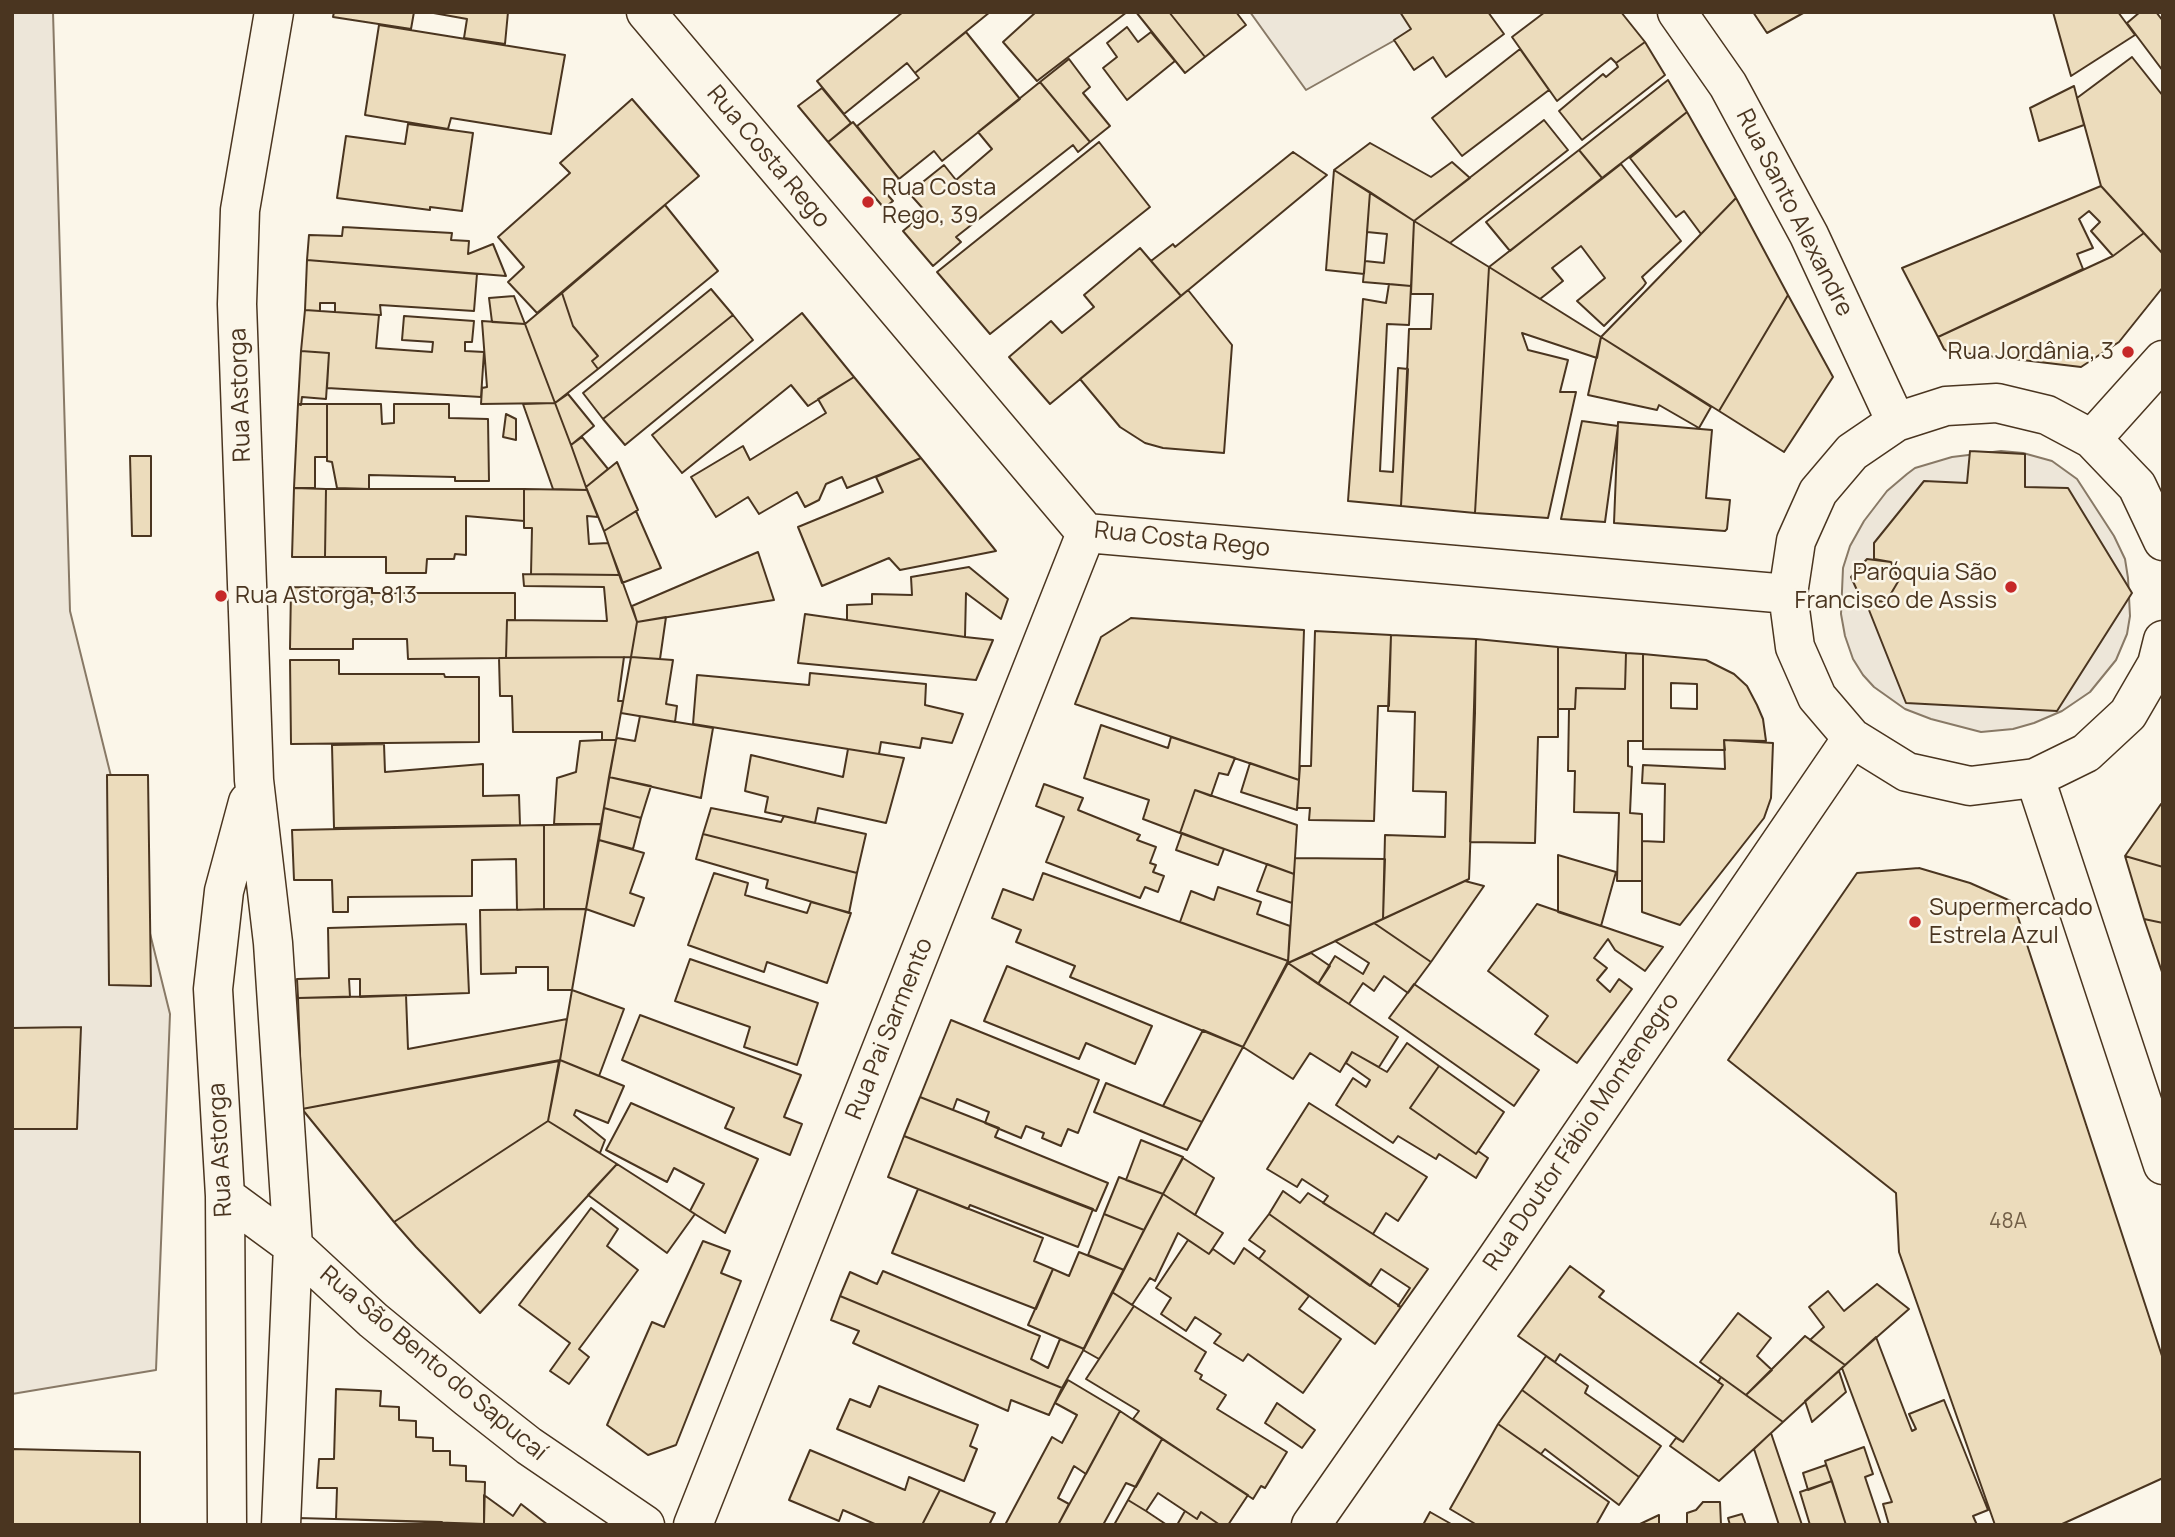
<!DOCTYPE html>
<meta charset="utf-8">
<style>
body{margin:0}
#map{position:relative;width:2175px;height:1537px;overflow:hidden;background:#fbf6e9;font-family:Manrope,sans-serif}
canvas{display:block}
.frame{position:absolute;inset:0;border:14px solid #4a3520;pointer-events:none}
</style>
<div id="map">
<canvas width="2175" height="1537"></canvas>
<div class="frame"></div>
</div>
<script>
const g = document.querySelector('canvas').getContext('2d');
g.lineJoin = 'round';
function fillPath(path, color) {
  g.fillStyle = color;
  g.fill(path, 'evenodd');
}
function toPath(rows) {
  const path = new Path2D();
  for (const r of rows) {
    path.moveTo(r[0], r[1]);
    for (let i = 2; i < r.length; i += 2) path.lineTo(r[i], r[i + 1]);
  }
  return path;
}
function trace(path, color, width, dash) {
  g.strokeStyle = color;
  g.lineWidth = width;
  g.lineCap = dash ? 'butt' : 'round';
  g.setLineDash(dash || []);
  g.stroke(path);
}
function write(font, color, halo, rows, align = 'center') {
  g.font = font + ' Manrope,sans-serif';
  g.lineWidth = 5;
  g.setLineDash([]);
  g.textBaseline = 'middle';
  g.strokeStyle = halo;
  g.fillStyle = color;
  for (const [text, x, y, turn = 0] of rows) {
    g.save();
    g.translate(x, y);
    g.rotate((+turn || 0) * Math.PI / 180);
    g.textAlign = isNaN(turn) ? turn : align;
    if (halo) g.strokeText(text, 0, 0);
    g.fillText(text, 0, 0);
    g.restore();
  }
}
const green = toPath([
 [12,12,53,12,70,611,170,1014,156,1370,12,1394,12,12],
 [1250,12,1445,12,1306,90,1250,12],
 [2001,451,2023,453,2052,461,2077,479,2114,536,2125,559,2128,578,2130,616,2127,634,2116,660,2090,692,2062,711,2034,723,2013,729,1981,732,1931,719,1905,709,1874,687,1863,675,1853,659,1845,636,1841,614,1843,568,1850,546,1864,521,1887,491,1907,474,1915,468,1952,457,2001,451]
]);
fillPath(green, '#ede6d9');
trace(green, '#887966', 2);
const building = toPath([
 [334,12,414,12,411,29,333,17,334,12],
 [428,12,508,12,505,44,464,38,467,19,428,12],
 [903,12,990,12,915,73,907,63,844,114,817,81,903,12],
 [1036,12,1127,12,1037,81,1003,42,1036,12],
 [1136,12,1169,12,1205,57,1185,73,1136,12],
 [1169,12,1236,12,1246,25,1205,57,1169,12],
 [1400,12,1488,12,1504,34,1446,77,1433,57,1414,70,1394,40,1411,29,1400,12],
 [1545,12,1621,12,1645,42,1616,63,1611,58,1557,101,1512,37,1545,12],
 [1753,12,1805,12,1767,33,1753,12],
 [2053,12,2118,12,2135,35,2071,76,2053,12],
 [2140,12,2156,12,2163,21,2163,71,2127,23,2140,12],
 [379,25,565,55,551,134,451,118,448,129,365,115,379,25],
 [1127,27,1138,42,1151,32,1175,61,1127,100,1103,68,1117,57,1107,43,1127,27],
 [966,32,1020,99,942,161,934,151,899,179,857,126,919,78,915,73,966,32],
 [1645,42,1665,75,1582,140,1559,111,1603,74,1606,77,1618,67,1616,63,1645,42],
 [1520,49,1549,90,1462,156,1432,118,1520,49],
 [2132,57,2163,96,2163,254,2101,186,2077,98,2132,57],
 [1069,59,1090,87,1083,93,1110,126,1090,142,1040,82,1069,59],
 [1668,80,1687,112,1602,178,1579,150,1668,80],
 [1040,82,1090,142,1078,152,1073,145,956,237,961,242,933,266,903,231,926,212,909,193,944,165,956,180,992,149,978,132,1040,82],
 [2074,86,2084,125,2039,141,2030,108,2074,86],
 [822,88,851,123,828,142,798,106,822,88],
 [632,99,699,176,537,313,508,282,524,267,498,237,570,173,560,163,632,99],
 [1687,112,1736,198,1701,234,1684,211,1676,217,1630,158,1687,112],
 [1544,120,1568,150,1450,243,1414,221,1544,120],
 [853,122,899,179,884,191,893,201,884,208,828,142,853,122],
 [408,124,473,133,462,211,430,207,430,210,337,198,346,136,405,144,408,124],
 [1099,142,1150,207,990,334,937,272,1099,142],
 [1370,143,1431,177,1452,162,1470,178,1414,221,1334,170,1370,143],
 [1579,150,1602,178,1510,251,1486,222,1579,150],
 [1293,152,1327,175,1181,296,1151,261,1173,244,1175,247,1293,152],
 [1621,164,1681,241,1642,277,1646,283,1643,287,1604,326,1577,301,1605,278,1581,246,1552,268,1563,281,1540,299,1489,267,1621,164],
 [1334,170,1370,192,1364,274,1326,270,1334,170],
 [2101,186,2144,233,2113,256,2091,231,2100,222,2089,211,2079,219,2093,248,2077,254,2083,269,1938,337,1902,268,2101,186],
 [1370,192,1414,221,1411,286,1363,282,1365,261,1384,263,1387,234,1367,232,1370,192],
 [1736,198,1788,295,1719,411,1601,337,1736,198],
 [665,205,718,271,598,369,592,361,598,356,573,326,562,293,665,205],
 [1414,221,1489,267,1475,513,1401,506,1409,329,1431,329,1433,294,1411,294,1414,221],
 [343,227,452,233,451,240,469,241,468,254,493,244,506,276,307,260,309,235,342,236,343,227],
 [2144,233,2163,254,2163,287,2119,342,2081,367,1947,351,1944,349,1938,337,2113,256,2144,233],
 [1140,248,1181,296,1050,404,1009,357,1051,321,1062,333,1094,307,1084,295,1140,248],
 [307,260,477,274,474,311,380,305,381,315,379,315,335,312,335,303,320,303,320,311,305,310,307,260],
 [1489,267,1601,337,1597,358,1522,333,1528,350,1568,360,1560,392,1576,392,1548,518,1475,513,1489,267],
 [1389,284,1411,286,1409,325,1387,324,1380,471,1393,472,1398,368,1408,369,1401,506,1348,501,1363,299,1386,303,1389,284],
 [711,289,733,315,603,419,583,393,711,289],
 [1188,290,1232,345,1224,453,1163,448,1145,443,1120,427,1080,379,1188,290],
 [562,293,573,326,598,356,592,361,598,369,555,403,525,324,562,293],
 [1788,295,1833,377,1784,452,1719,411,1788,295],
 [514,296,525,324,492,322,489,298,514,296],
 [305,310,379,315,376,348,432,352,433,342,402,340,404,316,474,321,472,342,465,342,465,351,484,352,481,397,327,388,329,353,301,351,305,310],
 [802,313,854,377,808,406,791,385,682,473,652,435,802,313],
 [733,315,753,340,625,445,603,419,733,315],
 [482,321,525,324,555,403,481,404,482,388,487,387,482,321],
 [1601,337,1711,407,1699,428,1659,405,1657,410,1588,395,1601,337],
 [301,351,329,353,326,399,302,397,301,405,298,404,301,351],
 [854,377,921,458,847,488,842,477,826,484,819,500,805,507,797,492,759,514,748,497,716,517,691,477,743,446,750,460,826,413,818,399,854,377],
 [568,394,594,426,571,445,555,403,568,394],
 [555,403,571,445,587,490,553,489,523,404,555,403],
 [298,404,327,404,327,457,315,457,315,488,294,488,298,404],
 [327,404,381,404,382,424,394,423,394,404,449,404,449,418,488,419,489,481,455,481,455,477,369,475,369,489,337,488,332,462,327,461,327,404],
 [506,414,516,419,516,440,503,437,506,414],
 [1582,421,1618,426,1605,522,1561,519,1582,421],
 [1618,422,1712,430,1706,498,1730,500,1727,529,1725,531,1614,523,1618,422],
 [582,437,608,469,586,487,571,445,582,437],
 [1970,451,2025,454,2025,487,2068,488,2132,593,2057,711,1906,703,1867,605,1866,600,1886,602,1899,580,1891,562,1874,559,1874,543,1924,481,1967,483,1970,451],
 [130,456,151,456,151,536,132,536,130,456],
 [921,458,996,551,900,570,889,558,822,586,798,527,883,492,876,477,921,458],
 [617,462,638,510,604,531,586,487,617,462],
 [294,488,326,489,325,557,292,557,294,488],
 [326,489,524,489,524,521,466,516,466,555,455,554,454,559,427,559,426,573,386,573,386,557,325,557,326,489],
 [524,489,587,490,598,517,587,516,589,544,608,543,620,575,531,574,532,528,524,528,524,489],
 [636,511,661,568,622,583,604,531,636,511],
 [758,552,774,600,637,622,632,606,758,552],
 [1867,559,1891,562,1899,580,1886,602,1861,599,1851,577,1867,559],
 [969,567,1008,599,1001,619,966,593,965,637,847,620,847,605,872,604,872,594,912,595,911,577,969,567],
 [523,574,620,575,637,622,631,657,506,658,507,620,607,621,604,587,524,586,523,574],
 [291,587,372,588,372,593,515,593,515,620,507,620,506,658,408,659,407,639,353,639,353,649,290,649,291,587],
 [805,614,965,637,993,640,976,680,798,663,805,614],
 [666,617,660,659,631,657,637,622,666,617],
 [1131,618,1304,630,1299,780,1075,704,1101,637,1131,618],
 [1315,631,1391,635,1389,706,1378,706,1374,821,1309,820,1310,808,1297,808,1300,766,1311,766,1315,631],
 [1391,635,1476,639,1475,713,1469,879,1383,919,1385,835,1445,837,1446,792,1413,791,1415,712,1388,711,1391,635],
 [1476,639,1558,647,1558,737,1538,737,1535,843,1470,842,1476,639],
 [1558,647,1626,653,1625,689,1576,688,1575,709,1558,709,1558,647],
 [1626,653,1643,654,1643,741,1628,741,1628,766,1632,767,1630,813,1642,814,1642,881,1617,881,1619,813,1574,812,1575,771,1568,771,1569,709,1575,709,1576,688,1625,689,1626,653],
 [1643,654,1706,660,1734,674,1747,686,1757,705,1763,719,1766,741,1724,740,1725,750,1643,749,1643,654],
 [1671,683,1697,684,1697,709,1671,708,1671,683],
 [624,657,618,701,623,701,616,740,602,740,602,732,513,732,512,696,500,696,499,658,624,657],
 [631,657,673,660,666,704,677,706,675,722,621,713,631,657],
 [290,660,339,660,339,674,444,674,445,677,479,677,479,742,291,744,290,660],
 [810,673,926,684,925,705,963,714,952,743,922,738,920,748,881,742,879,754,693,724,697,675,809,685,810,673],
 [640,716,713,728,701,798,609,777,616,740,617,738,635,741,640,716],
 [1101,725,1168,748,1171,737,1235,758,1228,775,1219,773,1211,796,1195,790,1180,833,1143,819,1149,800,1084,778,1101,725],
 [602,740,616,740,601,824,554,824,557,778,576,772,580,741,602,740],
 [1724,740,1773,743,1771,798,1764,818,1680,925,1642,912,1642,841,1664,842,1665,784,1642,783,1643,765,1725,769,1724,740],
 [384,744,385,772,483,764,483,796,519,795,520,825,334,828,332,745,384,744],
 [848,749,904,758,886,823,818,808,815,823,765,812,768,797,745,791,751,755,843,777,848,749],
 [1250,763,1299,780,1297,810,1241,792,1250,763],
 [107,775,148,775,151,986,109,985,107,775],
 [609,777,651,786,641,818,604,808,609,777],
 [1044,784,1083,798,1078,810,1140,835,1137,840,1156,847,1150,863,1156,865,1153,872,1164,876,1158,892,1145,887,1140,898,1046,862,1064,817,1036,806,1044,784],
 [1195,790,1297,825,1294,874,1180,833,1195,790],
 [2161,804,2163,805,2163,867,2125,856,2161,804],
 [604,808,641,818,633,849,599,840,604,808],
 [711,808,781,822,784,816,866,834,857,873,703,834,711,808],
 [601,824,586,909,544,909,544,825,601,824],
 [544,825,544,909,517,910,516,859,472,860,472,896,348,897,348,912,333,912,332,880,294,880,292,830,544,825],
 [1182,833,1224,849,1218,865,1176,850,1182,833],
 [703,834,857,873,849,913,766,888,768,880,696,859,703,834],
 [599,840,644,853,630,893,644,898,634,926,586,909,599,840],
 [1558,855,1616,872,1601,926,1558,912,1558,855],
 [2125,856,2163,867,2163,923,2144,919,2125,856],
 [1295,858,1385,859,1383,919,1288,963,1295,858],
 [1267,864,1294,874,1292,903,1257,891,1267,864],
 [1919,868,1970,883,2013,902,2163,1359,2163,1478,2060,1525,1995,1525,1899,1252,1896,1193,1728,1060,1857,873,1919,868],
 [714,873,748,883,745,895,807,913,811,902,851,913,827,983,767,962,764,972,688,945,714,873],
 [1043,873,1288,961,1243,1047,1070,977,1075,966,1016,942,1021,930,992,918,1003,889,1033,900,1043,873],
 [1465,881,1484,886,1431,962,1374,923,1465,881],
 [1218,887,1261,902,1257,914,1290,926,1288,961,1180,922,1191,891,1214,900,1218,887],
 [1537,904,1663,947,1645,971,1615,950,1608,939,1594,958,1607,968,1597,980,1610,992,1619,979,1632,989,1577,1063,1535,1034,1548,1016,1488,971,1537,904],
 [586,909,572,990,548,990,548,967,516,967,516,973,481,974,480,910,586,909],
 [2144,919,2163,923,2163,975,2144,919],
 [1374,923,1431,962,1408,993,1384,976,1374,991,1363,983,1349,1004,1318,984,1335,956,1363,974,1369,963,1335,941,1374,923],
 [466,924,469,993,360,997,360,979,349,979,350,997,298,998,297,979,329,978,328,928,466,924],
 [1311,953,1330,966,1318,984,1288,963,1311,953],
 [690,959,818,1003,797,1065,744,1047,750,1027,675,1001,690,959],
 [1288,963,1398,1037,1379,1067,1352,1052,1340,1072,1310,1053,1293,1079,1243,1047,1288,963],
 [1007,966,1152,1026,1135,1064,1086,1043,1079,1059,984,1021,1007,966],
 [1414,984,1539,1070,1514,1106,1389,1018,1414,984],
 [572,990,624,1009,599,1076,560,1060,572,990],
 [406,995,408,1049,567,1019,560,1060,302,1109,298,998,406,995],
 [640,1015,801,1075,784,1117,802,1124,790,1155,725,1128,734,1108,622,1060,640,1015],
 [951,1020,1099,1080,1078,1133,1068,1129,1061,1146,1042,1138,1044,1133,1026,1126,1021,1138,985,1123,989,1112,957,1099,953,1110,920,1097,951,1020],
 [81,1027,77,1129,12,1129,12,1028,81,1027],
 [1203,1030,1243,1047,1202,1122,1163,1106,1203,1030],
 [1407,1043,1439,1066,1410,1108,1476,1154,1478,1151,1488,1158,1476,1178,1439,1154,1436,1159,1398,1136,1393,1143,1336,1105,1353,1078,1366,1087,1370,1080,1346,1063,1352,1052,1387,1072,1407,1043],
 [560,1060,624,1086,608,1123,576,1110,574,1115,605,1140,600,1153,548,1121,560,1060],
 [559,1061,548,1121,394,1222,302,1109,559,1061],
 [1439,1066,1504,1112,1476,1154,1410,1108,1439,1066],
 [1106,1083,1202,1122,1187,1150,1094,1112,1106,1083],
 [920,1097,999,1128,995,1137,1108,1183,1096,1211,904,1136,920,1097],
 [631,1103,758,1159,725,1233,690,1211,704,1184,674,1168,667,1182,606,1150,631,1103],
 [1309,1103,1427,1177,1398,1221,1386,1213,1373,1234,1323,1203,1328,1196,1302,1179,1297,1187,1267,1169,1309,1103],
 [548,1121,617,1164,480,1313,416,1247,394,1222,548,1121],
 [904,1136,1093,1209,1078,1247,970,1205,968,1209,888,1177,904,1136],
 [1141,1140,1183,1157,1163,1194,1126,1180,1141,1140],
 [1183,1158,1214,1178,1195,1215,1163,1194,1183,1158],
 [617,1164,695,1214,667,1253,588,1195,617,1164],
 [1119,1177,1163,1194,1144,1230,1104,1214,1119,1177],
 [918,1189,1043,1238,1034,1261,1053,1269,1036,1309,892,1253,918,1189],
 [1283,1191,1300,1203,1308,1193,1428,1269,1401,1307,1398,1306,1410,1288,1381,1269,1370,1286,1269,1214,1283,1191],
 [1163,1194,1223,1233,1209,1254,1178,1233,1155,1281,1150,1278,1132,1305,1112,1292,1163,1194],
 [591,1208,618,1229,607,1246,638,1270,579,1349,589,1357,569,1384,550,1371,570,1343,519,1305,591,1208],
 [1104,1214,1144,1230,1124,1270,1088,1255,1104,1214],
 [1269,1214,1401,1307,1375,1344,1259,1259,1265,1251,1249,1240,1269,1214],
 [1188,1240,1209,1254,1213,1249,1234,1264,1244,1248,1309,1296,1299,1309,1341,1339,1303,1393,1248,1354,1243,1361,1214,1343,1221,1334,1195,1317,1186,1331,1161,1314,1171,1298,1156,1288,1188,1240],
 [703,1241,730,1251,721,1273,741,1281,676,1445,648,1455,607,1425,652,1322,664,1327,703,1241],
 [1079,1252,1124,1270,1084,1349,1028,1325,1053,1269,1069,1276,1079,1252],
 [1570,1266,1604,1291,1599,1297,1723,1385,1683,1442,1560,1354,1555,1362,1518,1336,1570,1266],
 [883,1271,1040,1336,1031,1359,1048,1368,1060,1339,1084,1349,1062,1388,840,1296,850,1272,877,1284,883,1271],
 [1877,1284,1909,1309,1845,1365,1810,1340,1824,1327,1809,1307,1828,1291,1844,1311,1877,1284],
 [1112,1292,1134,1306,1099,1359,1083,1350,1112,1292],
 [840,1296,1062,1388,1049,1415,1011,1400,1008,1411,853,1343,859,1331,831,1320,840,1296],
 [1134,1306,1206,1352,1195,1371,1202,1375,1200,1379,1226,1395,1217,1409,1287,1452,1265,1488,1261,1486,1253,1499,1133,1419,1139,1411,1086,1379,1134,1306],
 [1738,1313,1771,1338,1757,1356,1772,1370,1746,1395,1700,1362,1738,1313],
 [1805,1336,1845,1365,1783,1422,1746,1395,1805,1336],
 [1876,1337,1912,1431,1916,1429,1909,1414,1944,1400,1988,1510,1973,1516,1977,1525,1889,1525,1883,1504,1892,1502,1842,1368,1876,1337],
 [1546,1356,1588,1386,1585,1393,1661,1446,1639,1477,1522,1390,1546,1356],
 [1839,1371,1846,1392,1812,1422,1805,1401,1839,1371],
 [1721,1377,1783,1422,1719,1481,1670,1446,1676,1438,1683,1442,1723,1385,1718,1382,1721,1377],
 [1068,1380,1120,1411,1086,1474,1074,1466,1058,1498,1069,1504,1058,1525,1005,1525,1052,1437,1062,1443,1077,1415,1055,1403,1068,1380],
 [879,1386,978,1425,970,1446,977,1449,964,1481,837,1429,850,1399,870,1407,879,1386],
 [336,1389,381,1391,380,1406,399,1407,399,1420,416,1421,416,1437,433,1438,433,1451,450,1451,450,1465,466,1466,466,1481,485,1482,484,1524,336,1519,337,1488,317,1488,319,1459,334,1459,336,1389],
 [1522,1390,1639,1477,1619,1505,1545,1449,1541,1454,1498,1424,1522,1390],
 [1277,1403,1315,1430,1302,1448,1265,1423,1277,1403],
 [1120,1411,1162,1439,1140,1480,1136,1487,1126,1483,1103,1525,1058,1525,1120,1411],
 [1498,1424,1609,1502,1596,1525,1477,1525,1450,1509,1498,1424],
 [1771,1433,1802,1525,1779,1525,1754,1449,1771,1433],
 [1162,1439,1248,1495,1228,1525,1220,1525,1201,1512,1197,1519,1158,1493,1146,1511,1128,1500,1162,1439],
 [1864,1447,1873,1474,1865,1477,1881,1525,1846,1525,1825,1461,1864,1447],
 [12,1449,140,1452,140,1525,12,1525,12,1449],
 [810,1450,905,1490,909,1477,940,1490,922,1525,877,1525,843,1510,839,1521,789,1500,810,1450],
 [1826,1465,1832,1481,1808,1490,1803,1473,1826,1465],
 [1832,1481,1846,1525,1810,1525,1800,1492,1832,1481],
 [940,1490,995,1513,989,1525,922,1525,940,1490],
 [484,1495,513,1516,521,1504,548,1525,484,1524,484,1495],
 [1128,1500,1146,1511,1167,1525,1114,1525,1128,1500],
 [1703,1502,1720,1502,1721,1525,1687,1525,1687,1513,1696,1510,1703,1502],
 [1185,1511,1197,1519,1201,1512,1220,1525,1177,1525,1185,1511],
 [1430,1512,1453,1525,1423,1525,1430,1512],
 [1742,1514,1746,1525,1730,1525,1728,1518,1742,1514],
 [1659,1515,1659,1525,1640,1525,1640,1524,1659,1515],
 [298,1518,442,1522,442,1525,298,1525,298,1518],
 [298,1518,442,1522,442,1525,298,1525,298,1518]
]);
fillPath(building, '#ecdcbc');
trace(building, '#4a3520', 2);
const street = toPath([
 [274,12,240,210,237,304,254,780,273,943,293,1246,281,1525],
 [646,12,1086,533,1788,594],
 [1677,12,1728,85,1809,235,1896,422],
 [2092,439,2163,360],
 [2163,541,2137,486,2092,439,2047,415,1997,403,1946,406,1896,422,1852,452,1818,492,1796,541,1788,594,1795,647,1817,697,1852,738,1907,772,1970,786,2035,778,2086,753,2128,714,2157,664,2163,640],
 [2035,778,2163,1165],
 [225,1196,293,1246,373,1320,468,1398,529,1446,645,1525],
 [227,1525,225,1196,213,989,224,891,248,802],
 [693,1525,1086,533],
 [1311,1525,1497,1258,1852,738]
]);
trace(street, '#4a3520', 41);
trace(street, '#fbf6e9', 38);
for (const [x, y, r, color] of [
 [868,202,7,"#c62828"],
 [2128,352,7,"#c62828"],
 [2011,587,7,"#c62828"],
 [221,596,7,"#c62828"],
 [1915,922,7,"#c62828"]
]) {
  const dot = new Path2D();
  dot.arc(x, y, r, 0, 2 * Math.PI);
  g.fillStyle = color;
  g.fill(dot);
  trace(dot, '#fbf6e9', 2.5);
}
write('21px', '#725f47', null, [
 ["48A",2008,1222]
]);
write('24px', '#4a3520', '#fbf6e9', [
 ["Rua Costa Rego",768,157,50],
 ["Rua Santo Alexandre",1794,213,63],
 ["Rua Astorga",241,395,-92],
 ["Rua Costa Rego",1182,540,6],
 ["Rua Pai Sarmento",890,1029,-68],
 ["Rua Doutor Fábio Montenegro",1582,1132,-56],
 ["Rua Astorga",221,1150,-93],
 ["Rua São Bento do Sapucaí",433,1364,40]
]);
write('24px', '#4a3520', '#fbf6e9', [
 ["Rua Costa",882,188],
 ["Rego, 39",882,216],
 ["Rua Jordânia, 3",2114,352,"right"],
 ["Paróquia São",1997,573,"right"],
 ["Francisco de Assis",1997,601,"right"],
 ["Rua Astorga, 813",235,596],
 ["Supermercado",1929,908],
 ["Estrela Azul",1929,936]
], 'left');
</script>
